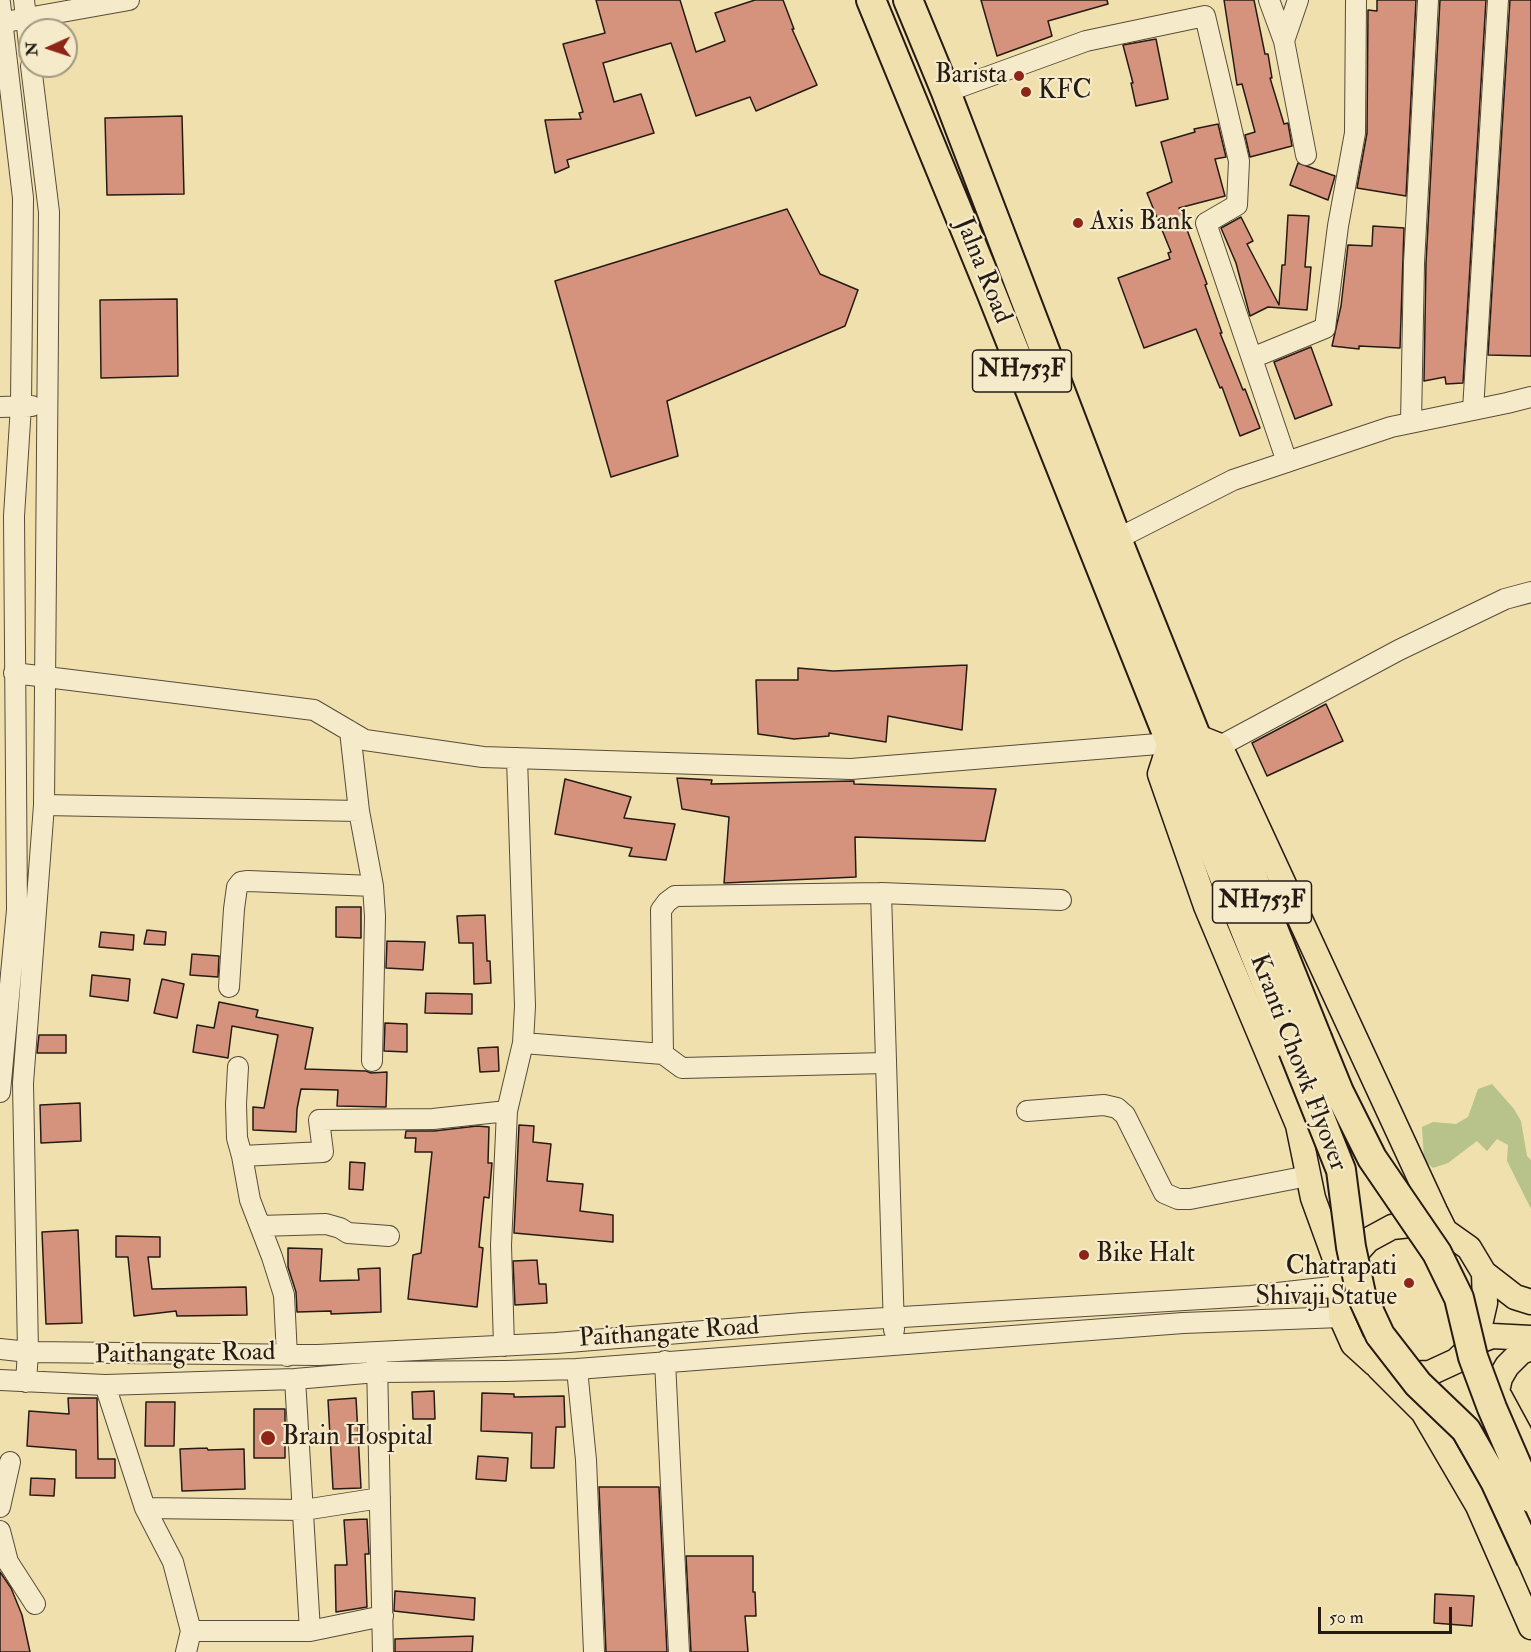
<!DOCTYPE html>
<style>
body{margin:0}
#map{position:relative;width:1531px;height:1652px;overflow:hidden;background:#f0e0ad;font-family:"IM FELL Double Pica",serif}
canvas{display:block}
.north{position:absolute;left:18px;top:18px;width:60px;height:60px;box-sizing:border-box;background:#f5ebca;border:2px solid #a29881;border-radius:50%;rotate:267deg;font-size:16px;font-weight:700;line-height:24px;text-align:center;color:#251b14}
.north::after{content:'';display:block;margin:auto;width:21px;height:27px;background:#8f2418;clip-path:polygon(50% 0,100% 100%,50% 72%,0 100%)}
.scale{position:absolute;left:1318px;top:1607px;width:134px;height:27px;box-sizing:border-box;border:3px solid #251b14;border-top:0;padding-left:8px;font-size:18px;line-height:21px;white-space:nowrap;color:#251b14;-webkit-text-stroke:4px #f5ebca;paint-order:stroke}
</style>
<div id="map">
<canvas width="1531" height="1652"></canvas>
<div class="north">N</div>
<div class="scale">50 m</div>
</div>
<script>
const g = document.querySelector('canvas').getContext('2d');
g.lineJoin = 'round';
function fillPath(path, color) {
  g.fillStyle = color;
  g.fill(path, 'evenodd');
}
function toPath(rows) {
  const path = new Path2D();
  for (const r of rows) {
    path.moveTo(r[0], r[1]);
    for (let i = 2; i < r.length; i += 2) path.lineTo(r[i], r[i + 1]);
  }
  return path;
}
function trace(path, color, width, dash) {
  g.strokeStyle = color;
  g.lineWidth = width;
  g.lineCap = dash ? 'butt' : 'round';
  g.setLineDash(dash || []);
  g.stroke(path);
}
function write(font, color, halo, rows, align = 'center') {
  g.font = font + ' "IM FELL Double Pica",serif';
  g.lineWidth = 4.5;
  g.setLineDash([]);
  g.textBaseline = 'middle';
  g.strokeStyle = halo;
  g.fillStyle = color;
  for (const [text, x, y, turn = 0] of rows) {
    g.save();
    g.translate(x, y);
    g.rotate((+turn || 0) * Math.PI / 180);
    g.textAlign = isNaN(turn) ? turn : align;
    if (halo) g.strokeText(text, 0, 0);
    g.fillText(text, 0, 0);
    g.restore();
  }
}
fillPath(toPath([
 [1492,1084,1514,1109,1521,1121,1527,1156,1531,1160,1531,1209,1507,1161,1508,1145,1497,1139,1487,1151,1477,1141,1448,1163,1433,1168,1424,1160,1422,1127,1433,1122,1456,1124,1468,1117,1478,1089]
]), '#b8c28b');
const building = toPath([
 [596,0,680,0,696,52,725,41,715,13,755,0,783,0,794,29,792,29,817,85,756,111,750,97,696,116,671,43,603,63,614,102,641,94,654,133,567,160,569,167,555,173,545,120,581,119,579,113,583,112,563,44,605,33,596,0],
 [981,0,1107,0,1108,4,1048,21,1052,36,997,56,981,0],
 [1224,0,1254,0,1265,54,1268,54,1272,78,1270,78,1284,124,1288,123,1292,146,1250,157,1245,135,1255,132,1242,84,1237,85,1224,0],
 [1377,0,1416,0,1406,196,1357,188,1367,133,1368,10,1377,11,1377,0],
 [1440,0,1486,0,1463,383,1446,384,1445,377,1424,381,1426,263,1440,0],
 [1510,0,1531,0,1531,356,1488,355,1510,0],
 [1156,39,1168,99,1136,106,1131,83,1133,83,1123,45,1156,39],
 [182,116,184,194,107,195,105,118,182,116],
 [1218,124,1226,157,1215,159,1225,196,1179,208,1207,284,1205,285,1222,333,1220,333,1243,390,1245,389,1260,428,1240,436,1222,387,1220,388,1196,329,1144,348,1118,278,1170,259,1168,253,1171,252,1147,193,1172,182,1161,142,1195,132,1194,129,1218,124],
 [1298,163,1335,176,1328,200,1290,185,1298,163],
 [787,209,820,274,858,290,845,326,667,401,678,456,611,477,555,281,787,209],
 [1288,215,1309,216,1305,267,1311,267,1307,310,1268,307,1250,316,1236,263,1221,228,1241,217,1253,241,1247,244,1279,305,1282,265,1285,265,1288,215],
 [1373,226,1404,228,1400,348,1359,346,1359,349,1332,346,1341,306,1348,245,1372,246,1373,226],
 [177,299,178,376,101,378,100,300,177,299],
 [1311,347,1332,405,1295,419,1274,362,1311,347],
 [967,665,962,730,888,716,886,742,829,733,829,736,794,739,758,734,756,680,798,680,798,668,833,671,967,665],
 [1326,704,1343,741,1267,776,1252,743,1326,704],
 [677,778,712,780,711,784,854,781,854,784,996,789,985,841,855,837,856,877,724,883,729,817,682,809,677,778],
 [565,779,631,797,624,818,675,824,666,860,629,856,632,848,555,834,565,779],
 [336,907,361,907,361,938,336,937,336,907],
 [485,915,487,961,490,961,491,983,474,984,473,943,459,943,457,916,485,915],
 [147,930,166,932,165,945,144,944,147,930],
 [101,932,134,935,133,950,99,947,101,932],
 [387,941,425,942,423,970,386,968,387,941],
 [192,954,219,956,218,977,190,975,192,954],
 [92,975,130,979,128,1001,90,996,92,975],
 [162,979,184,984,177,1018,154,1013,162,979],
 [426,993,472,994,472,1014,425,1013,426,993],
 [219,1002,258,1010,256,1017,313,1028,305,1069,366,1071,371,1073,387,1072,386,1107,337,1106,338,1090,301,1089,297,1109,296,1132,253,1130,253,1107,264,1108,278,1035,232,1026,228,1058,193,1052,197,1025,214,1028,219,1002],
 [385,1023,407,1024,407,1052,384,1051,385,1023],
 [39,1035,66,1035,66,1053,37,1053,39,1035],
 [498,1047,499,1071,480,1072,478,1048,498,1047],
 [80,1103,81,1141,41,1143,40,1105,80,1103],
 [519,1125,534,1126,533,1142,551,1144,547,1181,583,1184,580,1211,613,1215,613,1242,514,1233,519,1125],
 [477,1126,489,1127,488,1163,492,1163,489,1198,484,1197,479,1247,483,1248,477,1307,408,1299,413,1255,421,1253,432,1152,415,1152,416,1138,405,1138,406,1131,434,1131,477,1126],
 [350,1162,365,1163,363,1190,349,1189,350,1162],
 [78,1230,82,1323,46,1324,42,1232,78,1230],
 [116,1236,160,1237,160,1257,148,1257,152,1289,246,1287,247,1315,177,1316,176,1311,134,1316,128,1257,116,1257,116,1236],
 [288,1248,322,1249,320,1281,359,1280,358,1269,380,1268,381,1312,331,1314,331,1311,297,1312,296,1292,288,1267,288,1248],
 [537,1260,539,1284,546,1284,547,1303,515,1305,513,1261,537,1260],
 [434,1391,435,1419,413,1419,412,1392,434,1391],
 [482,1393,514,1394,514,1397,564,1396,565,1427,556,1427,554,1468,531,1468,532,1433,481,1431,482,1393],
 [68,1398,97,1398,98,1459,115,1459,115,1478,76,1478,76,1450,27,1446,29,1411,69,1414,68,1398],
 [356,1398,361,1488,333,1489,328,1400,356,1398],
 [146,1402,175,1402,174,1446,145,1446,146,1402],
 [254,1409,285,1409,285,1458,254,1458,254,1409],
 [207,1448,208,1450,244,1449,245,1489,182,1491,180,1449,207,1448],
 [478,1456,508,1458,506,1481,476,1479,478,1456],
 [31,1478,55,1479,54,1496,30,1495,31,1478],
 [599,1487,659,1487,667,1652,606,1652,599,1487],
 [367,1519,369,1554,365,1554,367,1607,336,1612,335,1565,347,1565,344,1520,367,1519],
 [686,1556,753,1556,753,1592,755,1592,756,1616,745,1616,748,1652,691,1652,686,1556],
 [0,1572,11,1588,22,1615,30,1652,0,1652,0,1572],
 [395,1591,475,1598,474,1620,394,1611,395,1591],
 [1435,1594,1474,1596,1472,1626,1434,1623,1435,1594],
 [473,1636,472,1652,395,1652,395,1639,473,1636]
]);
fillPath(building, '#d5937e');
trace(building, '#251b14', 1.5);
const minor = toPath([
 [24,0,30,53],
 [1269,0,1284,41,1306,155],
 [0,3,23,198,21,406,14,516,17,910,0,1092],
 [0,23,129,0],
 [1284,41,1298,0],
 [946,92,1086,41,1205,16,1239,161,1237,205,1206,223,1287,462],
 [1252,358,1325,328,1338,226,1355,133,1356,0],
 [0,407,32,406],
 [1473,410,1498,0],
 [1411,423,1414,263,1428,0],
 [1117,539,1233,480,1391,427,1507,403,1531,397],
 [14,673,314,710,365,740,483,757,851,769,1170,743],
 [350,731,359,811,373,886,375,916,372,1061],
 [1220,746,1399,650,1505,599,1531,592],
 [44,805,359,811],
 [229,987,234,909,237,887,241,882,248,881,373,886],
 [523,1043,663,1054,682,1068,885,1063],
 [663,1054,661,910,667,902,675,896,881,893],
 [238,1067,236,1104,237,1138,242,1156],
 [1027,1111,1104,1105,1117,1108,1125,1115,1164,1193,1178,1199,1190,1199,1308,1176],
 [260,1226,326,1224,340,1228,348,1233,389,1236],
 [894,1330,881,893,1061,900],
 [504,1346,501,1245,507,1111,523,1043,525,1006,517,758],
 [0,1349,28,1352,318,1355,556,1343,803,1323,1251,1296,1340,1286],
 [287,1356,284,1295,272,1257,250,1200,242,1156,323,1152,319,1120,433,1119,507,1111],
 [377,1361,383,1652],
 [665,1361,679,1652],
 [577,1369,586,1460,594,1652],
 [295,1379,310,1631],
 [0,1380,105,1385,295,1379,377,1372,505,1371,577,1369,1183,1323,1341,1317],
 [26,1382,28,1352,23,1083,44,805,49,212,31,66],
 [105,1385,145,1508,173,1562,191,1631,186,1652],
 [0,1507,10,1462],
 [145,1508,304,1510,380,1498],
 [0,1531,8,1562,35,1604],
 [191,1631,310,1631,383,1616]
]);
const major = toPath([
 [1195,736,1220,746,1435,1211,1445,1231],
 [1170,743,1160,774,1206,906,1298,1125,1313,1198,1342,1278],
 [1484,1273,1515,1297,1531,1302],
 [1476,1342,1485,1303,1484,1273,1469,1248,1445,1231,1419,1224,1392,1227,1368,1240,1350,1260,1340,1286,1341,1317,1353,1344,1375,1364,1402,1374,1430,1373,1456,1361,1476,1342,1492,1336,1531,1338],
 [1379,1368,1423,1412,1478,1506,1531,1627],
 [1497,1391,1500,1378,1507,1366,1521,1352,1531,1348],
 [1500,1397,1531,1454]
]);
const highway = toPath([
 [871,0,991,292,1293,1050],
 [908,0,946,92,1117,539,1317,1038]
]);
trace(minor, '#584c3a', 22);
trace(major, '#251b14', 27);
trace(highway, '#251b14', 32);
trace(minor, '#f5ebca', 20);
trace(major, '#f0e0ad', 24);
trace(highway, '#f0e0ad', 28);
const highwayBridge = toPath([
 [1317,1038,1339,1092,1372,1158,1437,1253,1459,1298,1473,1357,1492,1408,1531,1498],
 [1293,1050,1341,1170,1351,1247,1361,1294,1380,1335,1418,1384,1466,1430,1495,1481,1531,1559]
]);
trace(highwayBridge, '#251b14', 32, []);
trace(highwayBridge, '#f0e0ad', 28);
for (const [x, y, r, color] of [
 [1019,76,6,"#8f2418"],
 [1026,92,6,"#8f2418"],
 [1078,223,6,"#8f2418"],
 [1084,1255,6,"#8f2418"],
 [1409,1283,6,"#8f2418"],
 [268,1438,8,"#8f2418"]
]) {
  const dot = new Path2D();
  dot.arc(x, y, r, 0, 2 * Math.PI);
  g.fillStyle = color;
  g.fill(dot);
  trace(dot, '#f5ebca', 2);
}
for (const [x, y, w] of [
 [1022,371,99],
 [1262,902,99]
]) {
  const box = new Path2D();
  box.roundRect(x - w / 2, y - 21, w, 42, 4.5);
  g.fillStyle = '#f5ebca';
  g.fill(box);
  trace(box, '#251b14', 1.5);
}
write('bold 24px', '#251b14', null, [
 ["NH753F",1022,371],
 ["NH753F",1262,902]
]);
write('26px', '#251b14', '#f5ebca', [
 ["Barista",1007,76,"right"],
 ["KFC",1038,92],
 ["Axis Bank",1090,223],
 ["Bike Halt",1096,1255],
 ["Chatrapati",1397,1268,"right"],
 ["Shivaji Statue",1397,1298,"right"],
 ["Brain Hospital",282,1438]
], 'left');
write('26px', '#251b14', '#f5ebca', [
 ["Jalna Road",982,271,68],
 ["Kranti Chowk Flyover",1297,1063,69],
 ["Paithangate Road",669,1334,-4],
 ["Paithangate Road",185,1355,-1]
]);
</script>
